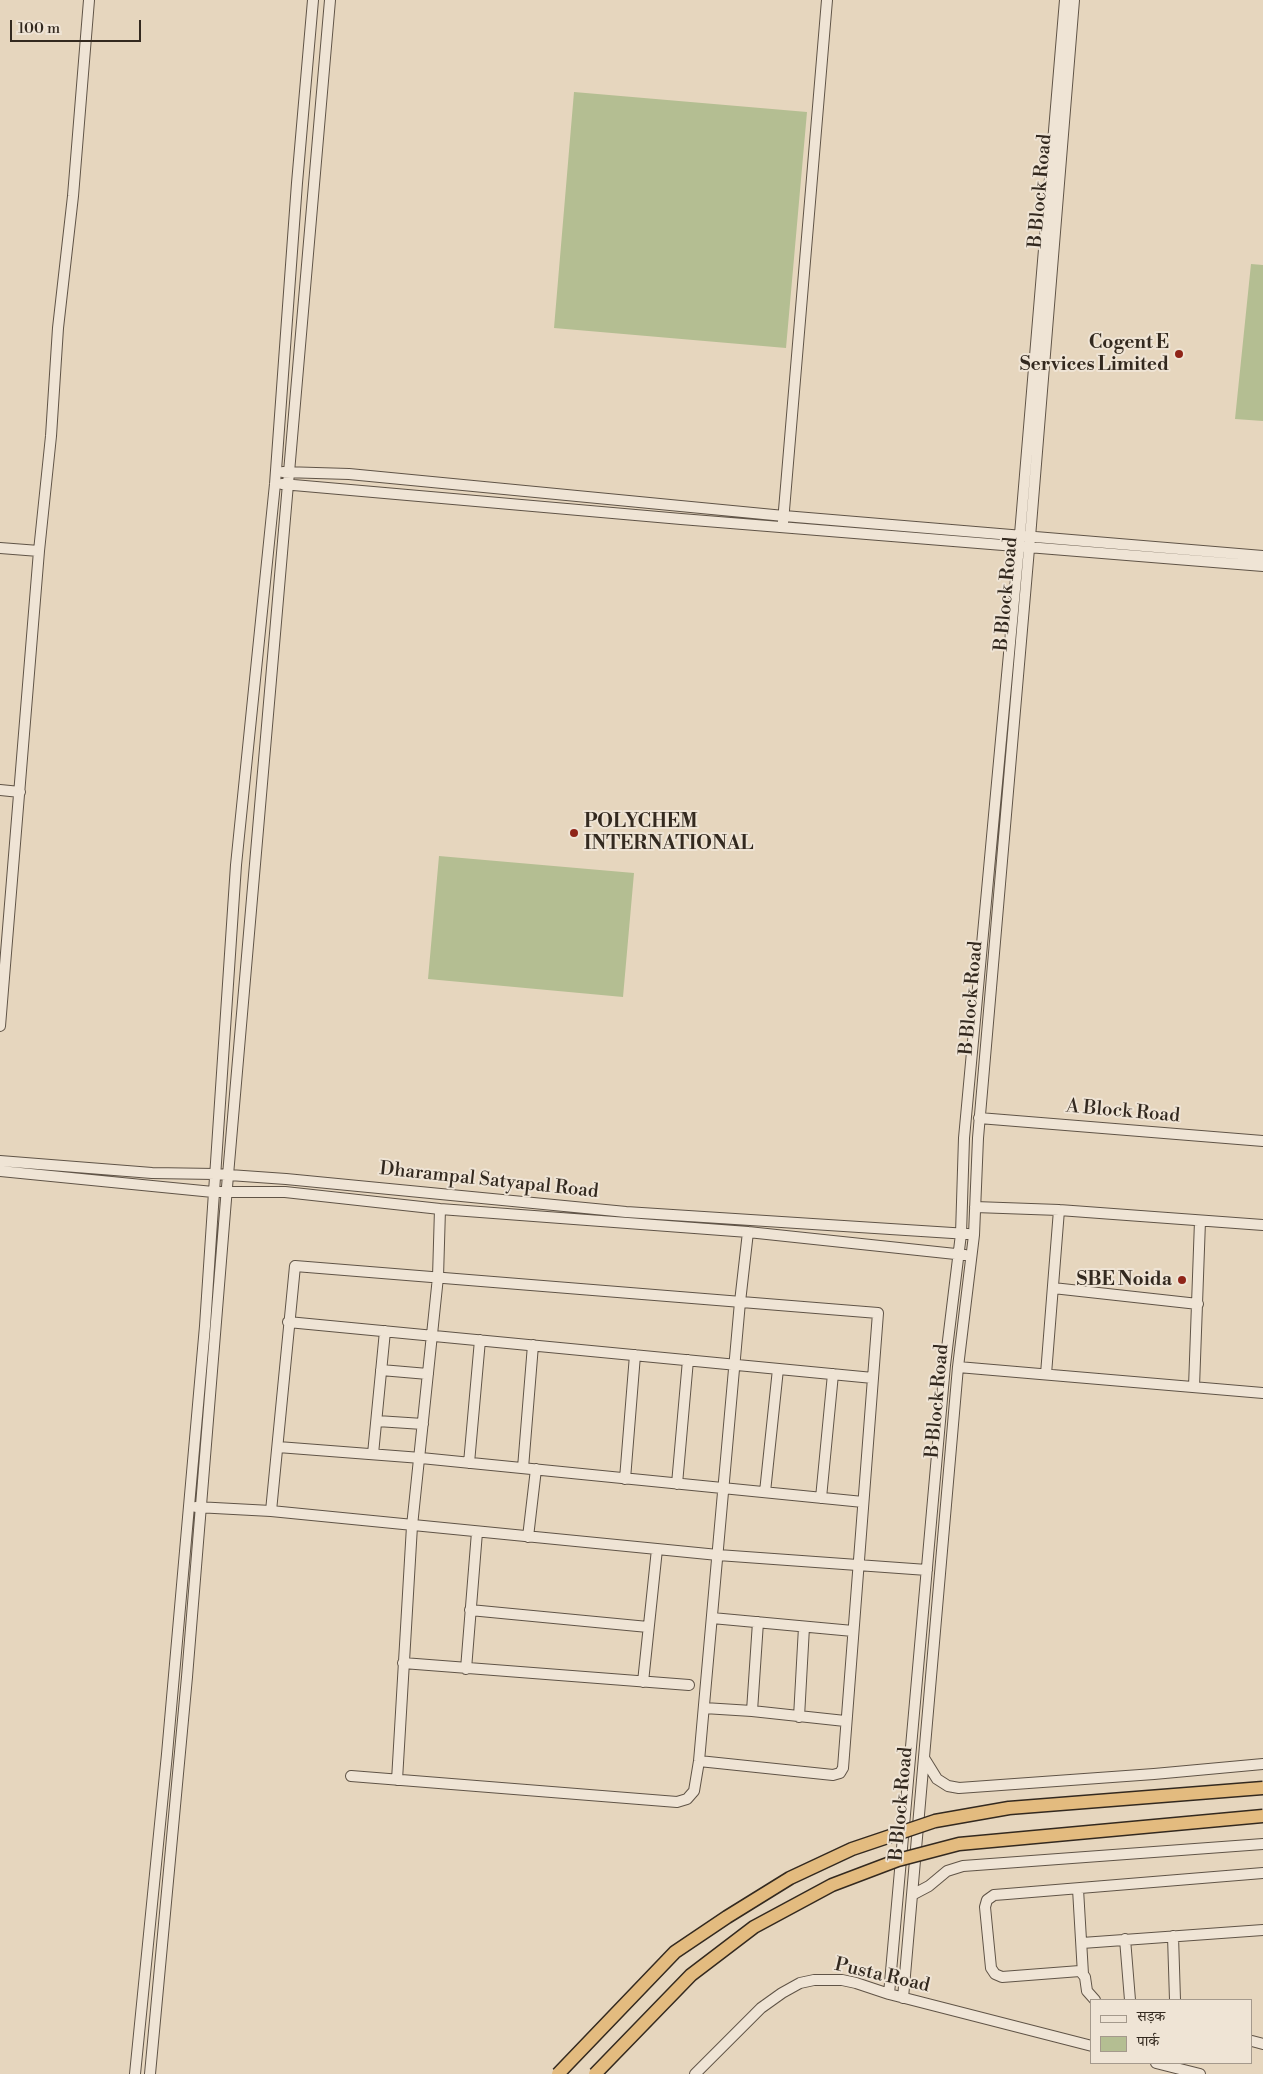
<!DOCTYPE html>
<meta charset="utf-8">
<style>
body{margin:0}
#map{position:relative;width:1263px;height:2074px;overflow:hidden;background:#e6d6be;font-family:"Libre Bodoni","Noto Serif Devanagari",serif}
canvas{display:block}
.legend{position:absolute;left:1090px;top:1999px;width:162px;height:65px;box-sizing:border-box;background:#efe4d5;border:1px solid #a4998c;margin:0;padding:6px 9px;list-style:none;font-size:15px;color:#33291f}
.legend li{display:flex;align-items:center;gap:10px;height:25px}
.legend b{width:25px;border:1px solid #a4998c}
.scale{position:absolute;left:10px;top:20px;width:131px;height:22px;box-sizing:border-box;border:2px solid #33291f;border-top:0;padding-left:6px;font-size:15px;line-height:18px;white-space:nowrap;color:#33291f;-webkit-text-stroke:4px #efe4d5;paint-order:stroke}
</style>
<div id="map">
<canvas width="1263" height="2074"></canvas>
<ul class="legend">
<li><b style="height:6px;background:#efe4d5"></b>सड़क</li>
<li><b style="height:14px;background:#b4be92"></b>पार्क</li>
</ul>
<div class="scale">100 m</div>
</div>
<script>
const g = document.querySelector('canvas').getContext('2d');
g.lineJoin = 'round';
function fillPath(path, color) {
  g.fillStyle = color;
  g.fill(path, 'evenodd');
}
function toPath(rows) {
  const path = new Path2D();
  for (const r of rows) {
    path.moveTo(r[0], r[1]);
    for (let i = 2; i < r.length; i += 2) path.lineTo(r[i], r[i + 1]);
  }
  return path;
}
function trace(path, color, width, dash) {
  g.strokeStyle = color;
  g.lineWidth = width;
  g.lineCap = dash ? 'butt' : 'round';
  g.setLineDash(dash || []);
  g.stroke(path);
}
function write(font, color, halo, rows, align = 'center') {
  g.font = font + ' "Libre Bodoni",serif';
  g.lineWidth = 4;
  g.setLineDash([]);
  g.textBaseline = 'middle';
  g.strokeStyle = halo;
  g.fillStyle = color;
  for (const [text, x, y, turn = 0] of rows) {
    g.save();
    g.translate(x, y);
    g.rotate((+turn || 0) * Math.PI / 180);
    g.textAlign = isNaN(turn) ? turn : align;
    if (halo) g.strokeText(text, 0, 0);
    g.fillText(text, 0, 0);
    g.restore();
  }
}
fillPath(toPath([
 [574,92,807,112,786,348,554,328],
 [1251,264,1263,265,1263,421,1235,419],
 [439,856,634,873,623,997,428,979]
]), '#b4be92');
const minor = toPath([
 [283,472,349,474,784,516,1263,556],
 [282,484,681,519,1263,566],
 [783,522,827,0],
 [0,548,39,551],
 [0,790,20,792],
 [0,1026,39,551,51,436,58,328,73,196,89,0],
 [979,1118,1263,1141],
 [0,1161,152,1173,215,1174,286,1179,626,1212,968,1234],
 [0,1171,213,1192,285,1192,440,1209,748,1232,965,1255],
 [975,1207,1059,1210,1263,1225],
 [1053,1288,1198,1304],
 [288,1322,873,1378],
 [958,1367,1263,1393],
 [381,1370,428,1374],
 [1046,1374,1059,1210],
 [1194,1387,1200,1221],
 [377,1421,423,1424],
 [278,1447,421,1458,863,1502],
 [373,1454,385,1331],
 [469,1463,480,1340],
 [523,1468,533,1345],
 [625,1479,635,1355],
 [677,1484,688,1360],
 [765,1492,778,1369],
 [821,1498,833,1374],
 [196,1507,271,1511,718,1555,927,1570],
 [271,1511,295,1266,878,1313,843,1768,840,1773,833,1775,699,1761],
 [528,1537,536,1469],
 [470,1610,648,1627],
 [712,1618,853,1631],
 [403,1663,689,1685],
 [466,1669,477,1532],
 [643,1682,657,1549],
 [704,1708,752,1711,845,1721],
 [752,1711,758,1622],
 [799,1717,804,1627],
 [924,1758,937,1779,948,1786,959,1788,1154,1774,1263,1764],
 [351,1776,677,1802,687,1799,694,1791,699,1761,740,1302,748,1232],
 [397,1780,412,1526,438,1277,440,1209],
 [1078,1889,1083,1974],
 [912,1895,929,1886,947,1871,963,1866,1263,1844],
 [1173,1936,1175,2000],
 [1125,1939,1130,2000],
 [1082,1943,1263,1930],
 [889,1994,945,1365,961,1234,964,1138,1019,546,1065,0],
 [903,1998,958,1367,974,1235,978,1138,1030,537,1074,0],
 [1095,2000,1087,1991,1085,1977,1080,1971,1002,1977,995,1974,991,1968,985,1907,987,1900,994,1895,1007,1894,1263,1873],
 [1252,2041,1263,2044],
 [1156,2063,1200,2074],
 [135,2074,167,1754,205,1326,236,865,275,484,297,183,313,0],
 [150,2074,187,1677,228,1175,330,0],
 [695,2074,761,2008,782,1993,800,1983,814,1980,842,1980,856,1983,889,1994,1092,2046]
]);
trace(minor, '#605447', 12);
trace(minor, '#efe4d5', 10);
const majorBridge = toPath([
 [558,2074,675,1952,727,1917,790,1878,852,1849,935,1821,1009,1808,1263,1788],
 [595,2074,691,1975,754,1927,832,1885,898,1860,959,1844,1263,1816]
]);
trace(majorBridge, '#33291f', 15, []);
trace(majorBridge, '#e3bb7f', 12);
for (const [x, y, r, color] of [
 [1179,354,5,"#8f2418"],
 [574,833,5,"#8f2418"],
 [1182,1280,5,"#8f2418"]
]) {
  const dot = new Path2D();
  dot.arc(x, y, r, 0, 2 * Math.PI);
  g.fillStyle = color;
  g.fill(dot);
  trace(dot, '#efe4d5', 2);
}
write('19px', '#33291f', '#efe4d5', [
 ["B Block Road",1041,191,-85],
 ["B Block Road",1007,594,-85],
 ["B Block Road",972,998,-85],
 ["A Block Road",1123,1112,5],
 ["Dharampal Satyapal Road",489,1181,6],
 ["B Block Road",938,1401,-85],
 ["B Block Road",902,1804,-85],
 ["Pusta Road",882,1976,13]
]);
write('bold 19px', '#33291f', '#efe4d5', [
 ["Cogent E",1169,343],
 ["Services Limited",1169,365],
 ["POLYCHEM",584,822,"left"],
 ["INTERNATIONAL",584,844,"left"],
 ["SBE Noida",1172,1280]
], 'right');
</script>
